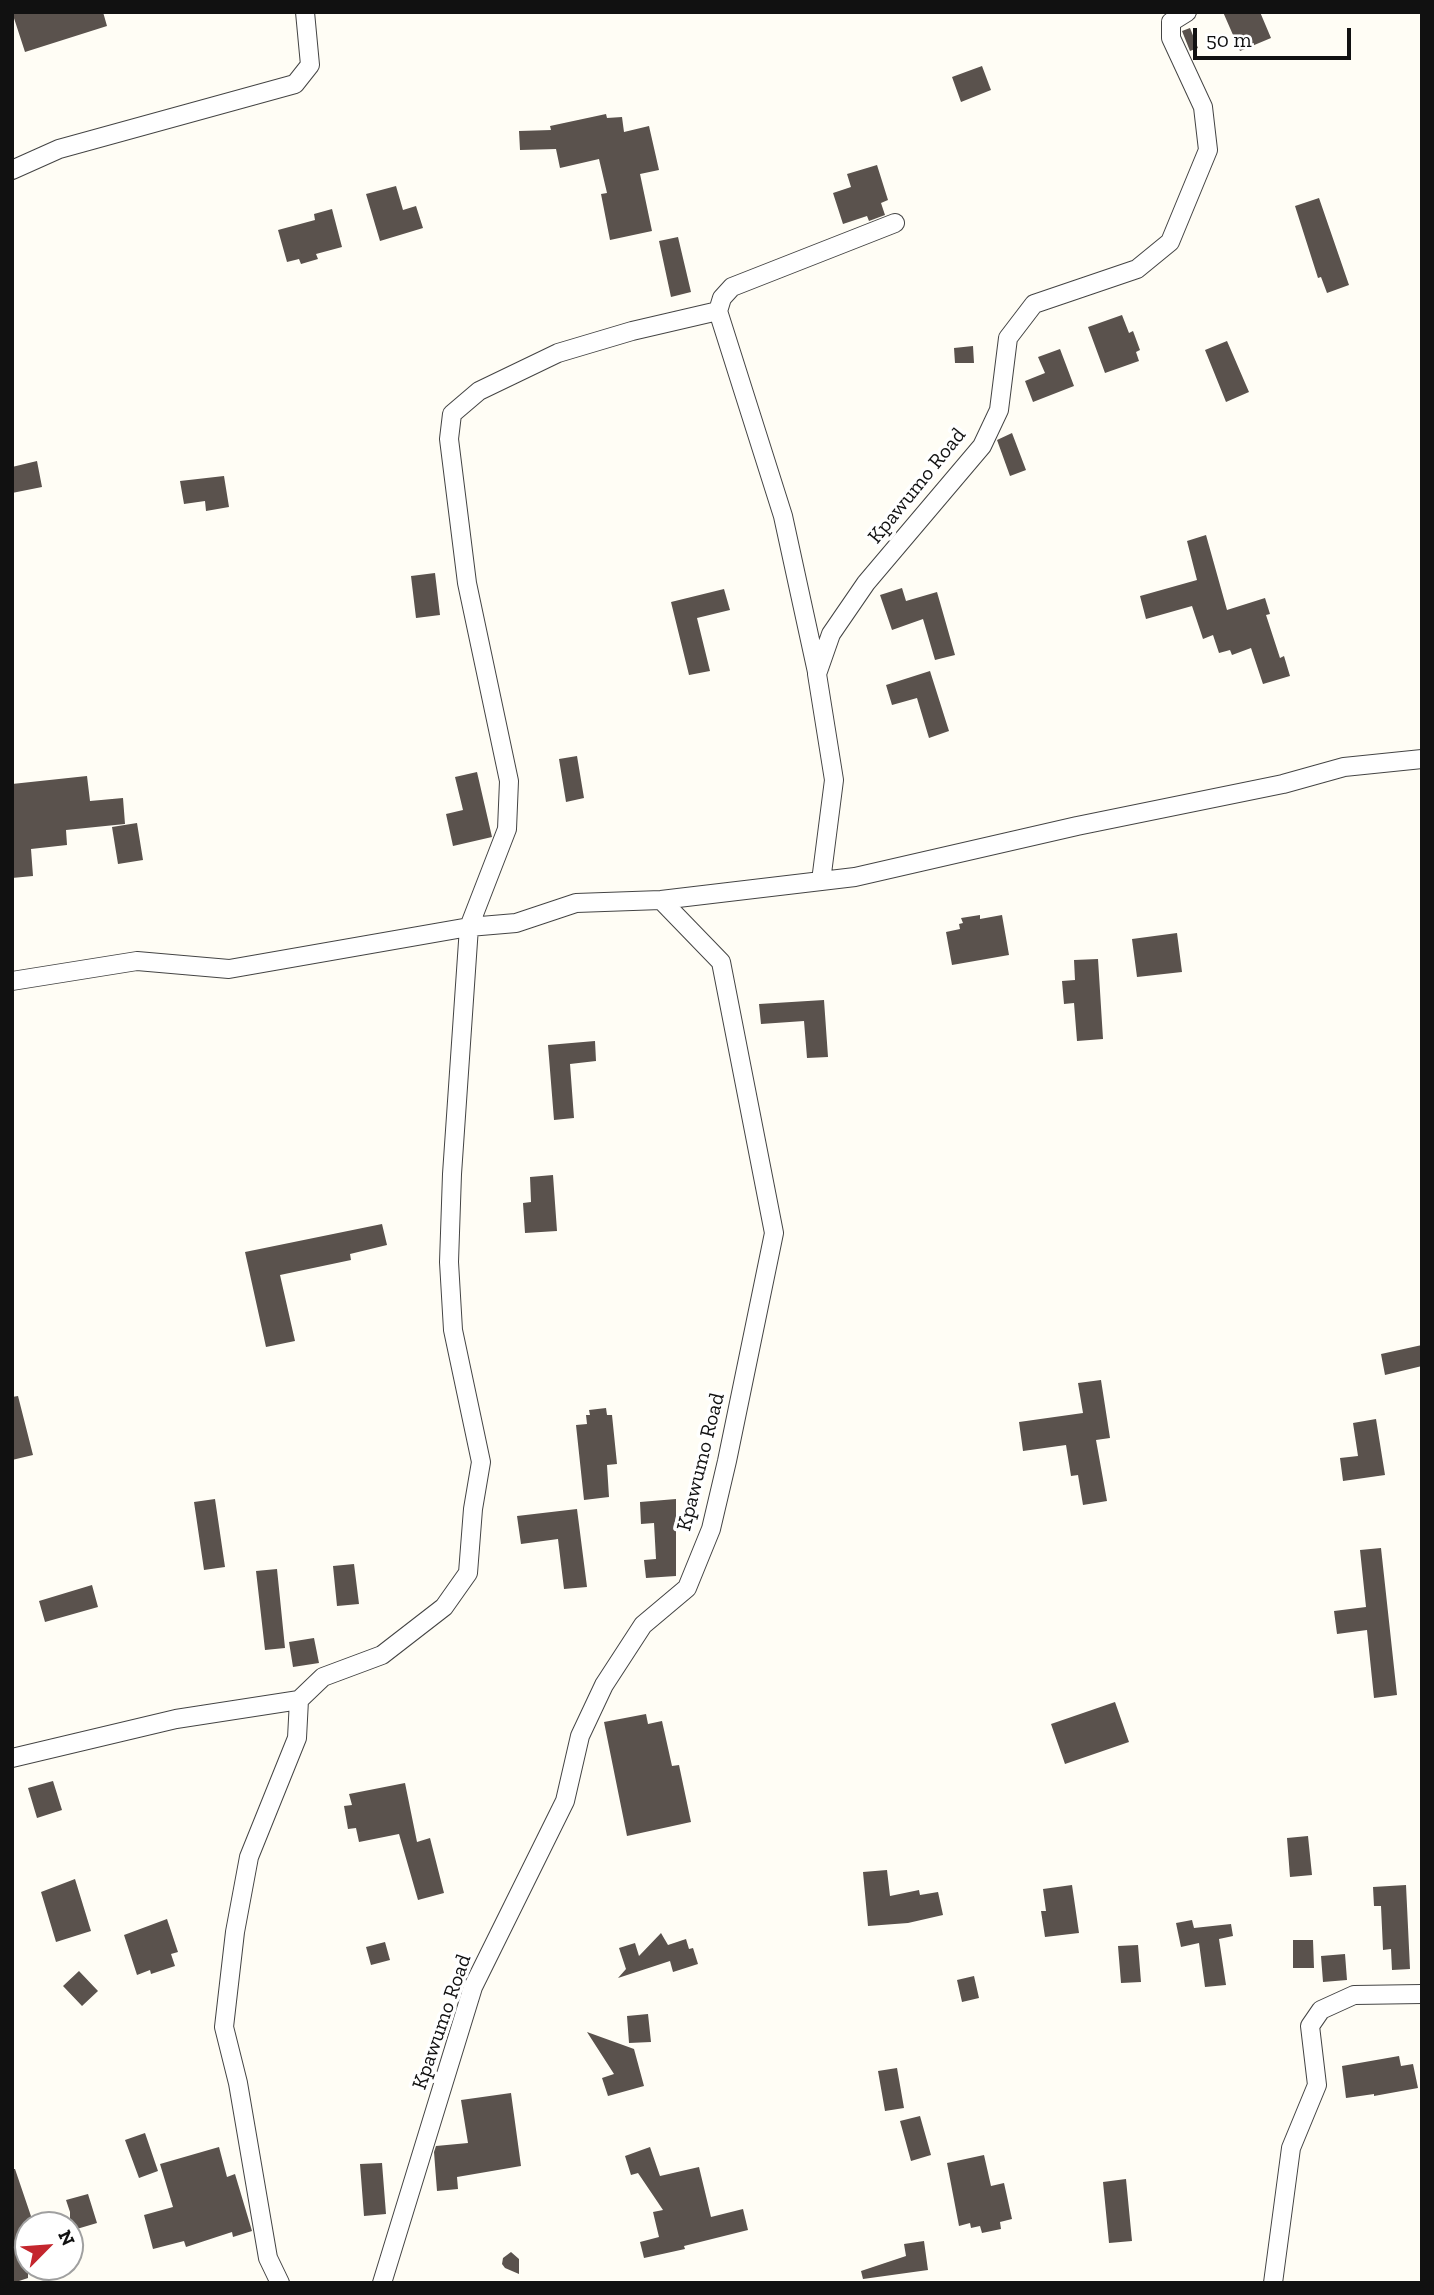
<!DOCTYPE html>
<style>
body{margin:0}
#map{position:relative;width:1434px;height:2295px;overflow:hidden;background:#fffdf5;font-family:"Zilla Slab",serif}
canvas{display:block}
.frame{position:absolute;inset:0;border:14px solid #111;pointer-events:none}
.north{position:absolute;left:14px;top:2211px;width:70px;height:70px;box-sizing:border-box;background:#fff;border:2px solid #a0a0a0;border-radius:50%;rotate:65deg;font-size:19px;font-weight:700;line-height:28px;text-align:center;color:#111}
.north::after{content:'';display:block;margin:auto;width:24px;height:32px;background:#c4262e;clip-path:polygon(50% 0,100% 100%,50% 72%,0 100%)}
.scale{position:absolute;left:1193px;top:28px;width:158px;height:32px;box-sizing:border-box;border:4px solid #111;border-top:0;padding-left:9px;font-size:21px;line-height:24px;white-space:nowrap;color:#111;-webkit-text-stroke:5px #fff;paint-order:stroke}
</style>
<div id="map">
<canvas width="1434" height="2295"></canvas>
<div class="frame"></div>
<div class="north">N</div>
<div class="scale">50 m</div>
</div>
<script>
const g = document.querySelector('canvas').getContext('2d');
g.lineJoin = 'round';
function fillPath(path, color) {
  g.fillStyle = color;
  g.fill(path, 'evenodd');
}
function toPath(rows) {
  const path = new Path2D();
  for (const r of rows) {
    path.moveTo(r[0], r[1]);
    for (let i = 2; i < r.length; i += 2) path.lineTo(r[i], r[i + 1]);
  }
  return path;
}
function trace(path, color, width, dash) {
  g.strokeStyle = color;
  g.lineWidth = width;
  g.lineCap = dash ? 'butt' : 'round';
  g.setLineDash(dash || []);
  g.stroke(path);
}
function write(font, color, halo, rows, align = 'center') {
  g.font = font + ' "Zilla Slab",serif';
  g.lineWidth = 7;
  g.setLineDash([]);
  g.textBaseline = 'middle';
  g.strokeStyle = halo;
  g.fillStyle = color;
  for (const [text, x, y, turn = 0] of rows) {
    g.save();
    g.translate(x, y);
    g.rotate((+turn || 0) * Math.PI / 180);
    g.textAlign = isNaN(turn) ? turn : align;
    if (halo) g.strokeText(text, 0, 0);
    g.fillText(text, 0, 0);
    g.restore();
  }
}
fillPath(toPath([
 [12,12,103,12,107,26,25,52],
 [1223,12,1260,12,1271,38,1240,51],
 [1190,28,1198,48,1190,51,1182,31],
 [982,66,991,90,961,102,952,77],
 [606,114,607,118,622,117,624,132,649,126,659,170,640,174,652,231,610,240,601,194,607,193,599,159,560,168,556,149,520,150,519,131,551,130,550,126],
 [877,165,888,200,881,203,885,215,869,221,867,216,843,224,833,193,851,187,847,174],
 [396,186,403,210,416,206,423,228,380,241,366,194],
 [1319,198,1349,285,1327,293,1321,277,1318,278,1295,206],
 [332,209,342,247,316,254,318,259,301,264,299,259,287,262,278,230,315,220,314,214],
 [678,237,691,292,671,297,659,241],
 [1122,315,1129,333,1133,331,1140,350,1136,352,1139,361,1105,373,1088,327],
 [1227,341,1249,392,1226,402,1205,350],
 [973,346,974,363,955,363,954,348],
 [1060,349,1074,386,1033,402,1025,381,1045,373,1038,357],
 [1012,433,1026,470,1010,476,997,440],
 [37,461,42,487,12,493,12,467],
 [224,476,229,507,206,511,205,501,184,504,180,481],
 [1206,535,1227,610,1265,598,1270,614,1266,615,1280,658,1284,656,1290,676,1263,684,1251,648,1232,655,1230,650,1219,653,1213,635,1203,639,1192,606,1146,619,1140,596,1197,580,1187,541],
 [435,573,440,615,416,618,411,576],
 [902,588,906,601,937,592,955,655,935,660,923,619,892,630,880,595],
 [724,589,730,610,697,618,710,671,689,675,671,602],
 [930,671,949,731,929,738,917,698,892,705,886,685],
 [577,756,584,798,566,802,559,759],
 [477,772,492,837,453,846,446,814,463,810,455,777],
 [87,776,90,801,123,798,125,824,66,830,67,845,31,849,33,876,12,878,12,784],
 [137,823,143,860,118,864,112,827],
 [980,915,980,919,1002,915,1009,955,952,965,946,932,960,929,959,924,963,923,961,918],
 [1177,933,1182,972,1137,977,1132,939],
 [1098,959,1103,1039,1077,1041,1074,1003,1064,1004,1062,981,1075,980,1074,960],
 [824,1000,828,1057,807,1058,804,1021,761,1024,759,1004],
 [595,1041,596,1061,570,1064,574,1118,554,1120,548,1045],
 [553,1175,557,1231,525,1233,523,1203,531,1202,530,1177],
 [382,1224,387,1245,350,1254,351,1260,280,1275,295,1341,266,1347,245,1252],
 [1422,1345,1422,1366,1385,1375,1381,1354],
 [1101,1380,1110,1438,1096,1440,1107,1501,1083,1505,1078,1475,1071,1476,1066,1445,1023,1451,1019,1422,1083,1413,1078,1383],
 [18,1396,33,1455,12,1460,12,1397],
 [606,1408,607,1415,612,1415,617,1464,607,1465,609,1497,584,1500,576,1425,587,1424,586,1415,590,1415,589,1410],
 [1376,1419,1385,1475,1343,1481,1340,1458,1358,1456,1353,1423],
 [215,1499,225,1567,204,1570,194,1502],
 [676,1499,676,1576,646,1578,644,1560,656,1559,654,1523,641,1524,640,1502],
 [577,1509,587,1587,564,1589,558,1539,521,1544,517,1516],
 [1381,1548,1397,1695,1374,1698,1367,1630,1337,1634,1334,1611,1366,1607,1360,1550],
 [354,1564,359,1604,337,1606,333,1566],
 [277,1569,285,1648,265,1650,256,1571],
 [92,1585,98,1607,45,1622,39,1601],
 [314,1638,319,1663,293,1667,289,1642],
 [1115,1702,1129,1742,1065,1764,1051,1724],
 [646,1714,648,1724,662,1721,672,1766,679,1765,691,1822,627,1836,604,1722],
 [53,1781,62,1810,37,1818,28,1788],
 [405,1783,417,1842,430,1838,444,1893,418,1900,399,1834,359,1842,356,1828,348,1829,344,1806,352,1805,349,1794],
 [1308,1836,1312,1875,1290,1877,1287,1838],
 [887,1870,890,1896,919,1890,920,1895,938,1892,943,1915,908,1923,868,1926,863,1872],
 [75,1879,91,1931,56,1942,41,1892],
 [1072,1885,1079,1933,1045,1937,1041,1911,1046,1911,1043,1889],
 [1406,1885,1410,1969,1392,1970,1391,1949,1383,1950,1381,1906,1374,1906,1373,1887],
 [167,1919,178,1952,171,1954,175,1966,151,1974,150,1970,137,1975,124,1935],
 [1192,1920,1194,1928,1231,1924,1233,1936,1219,1939,1226,1985,1205,1987,1199,1943,1181,1947,1176,1923],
 [661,1933,668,1945,686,1939,689,1949,693,1948,698,1964,673,1972,670,1961,618,1978,626,1969,619,1948,635,1943,639,1956],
 [1293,1940,1313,1940,1314,1968,1293,1968],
 [385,1942,390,1960,371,1965,366,1947],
 [1138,1945,1141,1982,1121,1983,1118,1946],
 [1345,1954,1347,1980,1323,1982,1321,1956],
 [79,1971,98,1991,82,2006,63,1986],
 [974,1976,979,1998,962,2002,957,1980],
 [648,2014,651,2042,629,2043,627,2016],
 [587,2032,634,2049,644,2086,608,2096,602,2078,614,2074],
 [1399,2056,1401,2066,1413,2064,1418,2088,1374,2096,1374,2094,1346,2098,1342,2066],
 [897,2068,904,2108,885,2111,878,2071],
 [511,2093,521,2166,457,2177,458,2189,437,2191,434,2152,436,2146,468,2143,461,2100],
 [920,2116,931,2155,911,2161,900,2121],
 [145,2133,158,2171,139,2178,125,2140],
 [219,2147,227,2177,235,2174,252,2231,233,2237,232,2232,186,2247,184,2241,153,2249,144,2215,173,2207,160,2164],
 [650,2147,660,2176,699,2167,711,2217,743,2209,748,2230,684,2246,685,2249,644,2258,640,2242,659,2237,653,2212,663,2210,638,2173,631,2175,625,2156],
 [984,2155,991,2186,1004,2183,1012,2219,1000,2222,1001,2229,982,2233,980,2226,971,2228,970,2223,959,2226,947,2163],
 [382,2163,386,2214,364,2216,360,2164],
 [12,2169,15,2169,34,2225,28,2225,28,2278,13,2283],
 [1126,2179,1132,2241,1109,2243,1103,2182],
 [88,2194,97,2223,70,2231,70,2212,66,2200],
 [924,2241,928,2270,863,2279,861,2271,906,2256,904,2244],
 [511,2252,519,2259,519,2274,505,2268,502,2264,503,2258]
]), '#5a524d');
const street = toPath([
 [12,170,59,149,295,84,310,65,305,12],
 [817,672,783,516,718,311,722,298,732,287,895,223],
 [821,881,834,780,817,674,831,634,866,583,982,446,999,410,1008,338,1034,304,1137,269,1170,242,1208,150,1203,107,1171,38,1171,22,1187,12],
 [12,981,137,961,229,969,469,927,516,923,576,903,661,900,855,877,1077,826,1283,784,1344,767,1422,759],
 [12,1758,176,1719,299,1700],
 [280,2283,268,2258,238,2083,224,2027,235,1932,249,1857,297,1738,299,1700,323,1677,382,1655,444,1607,468,1573,473,1509,481,1462,453,1330,449,1262,452,1174,469,927,507,829,509,781,467,583,449,439,452,414,479,391,558,353,632,331,718,311],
 [382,2283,473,1987,565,1801,580,1736,604,1685,643,1625,687,1588,711,1529,727,1461,774,1233,721,962,661,900],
 [1273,2283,1291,2148,1317,2085,1310,2026,1321,2010,1354,1995,1422,1994]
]);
trace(street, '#444', 20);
trace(street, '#fff', 18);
write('21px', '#111', '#fff', [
 ["Kpawumo Road",917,486,-51],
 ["Kpawumo Road",701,1462,-76],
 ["Kpawumo Road",442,2022,-71]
]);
</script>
